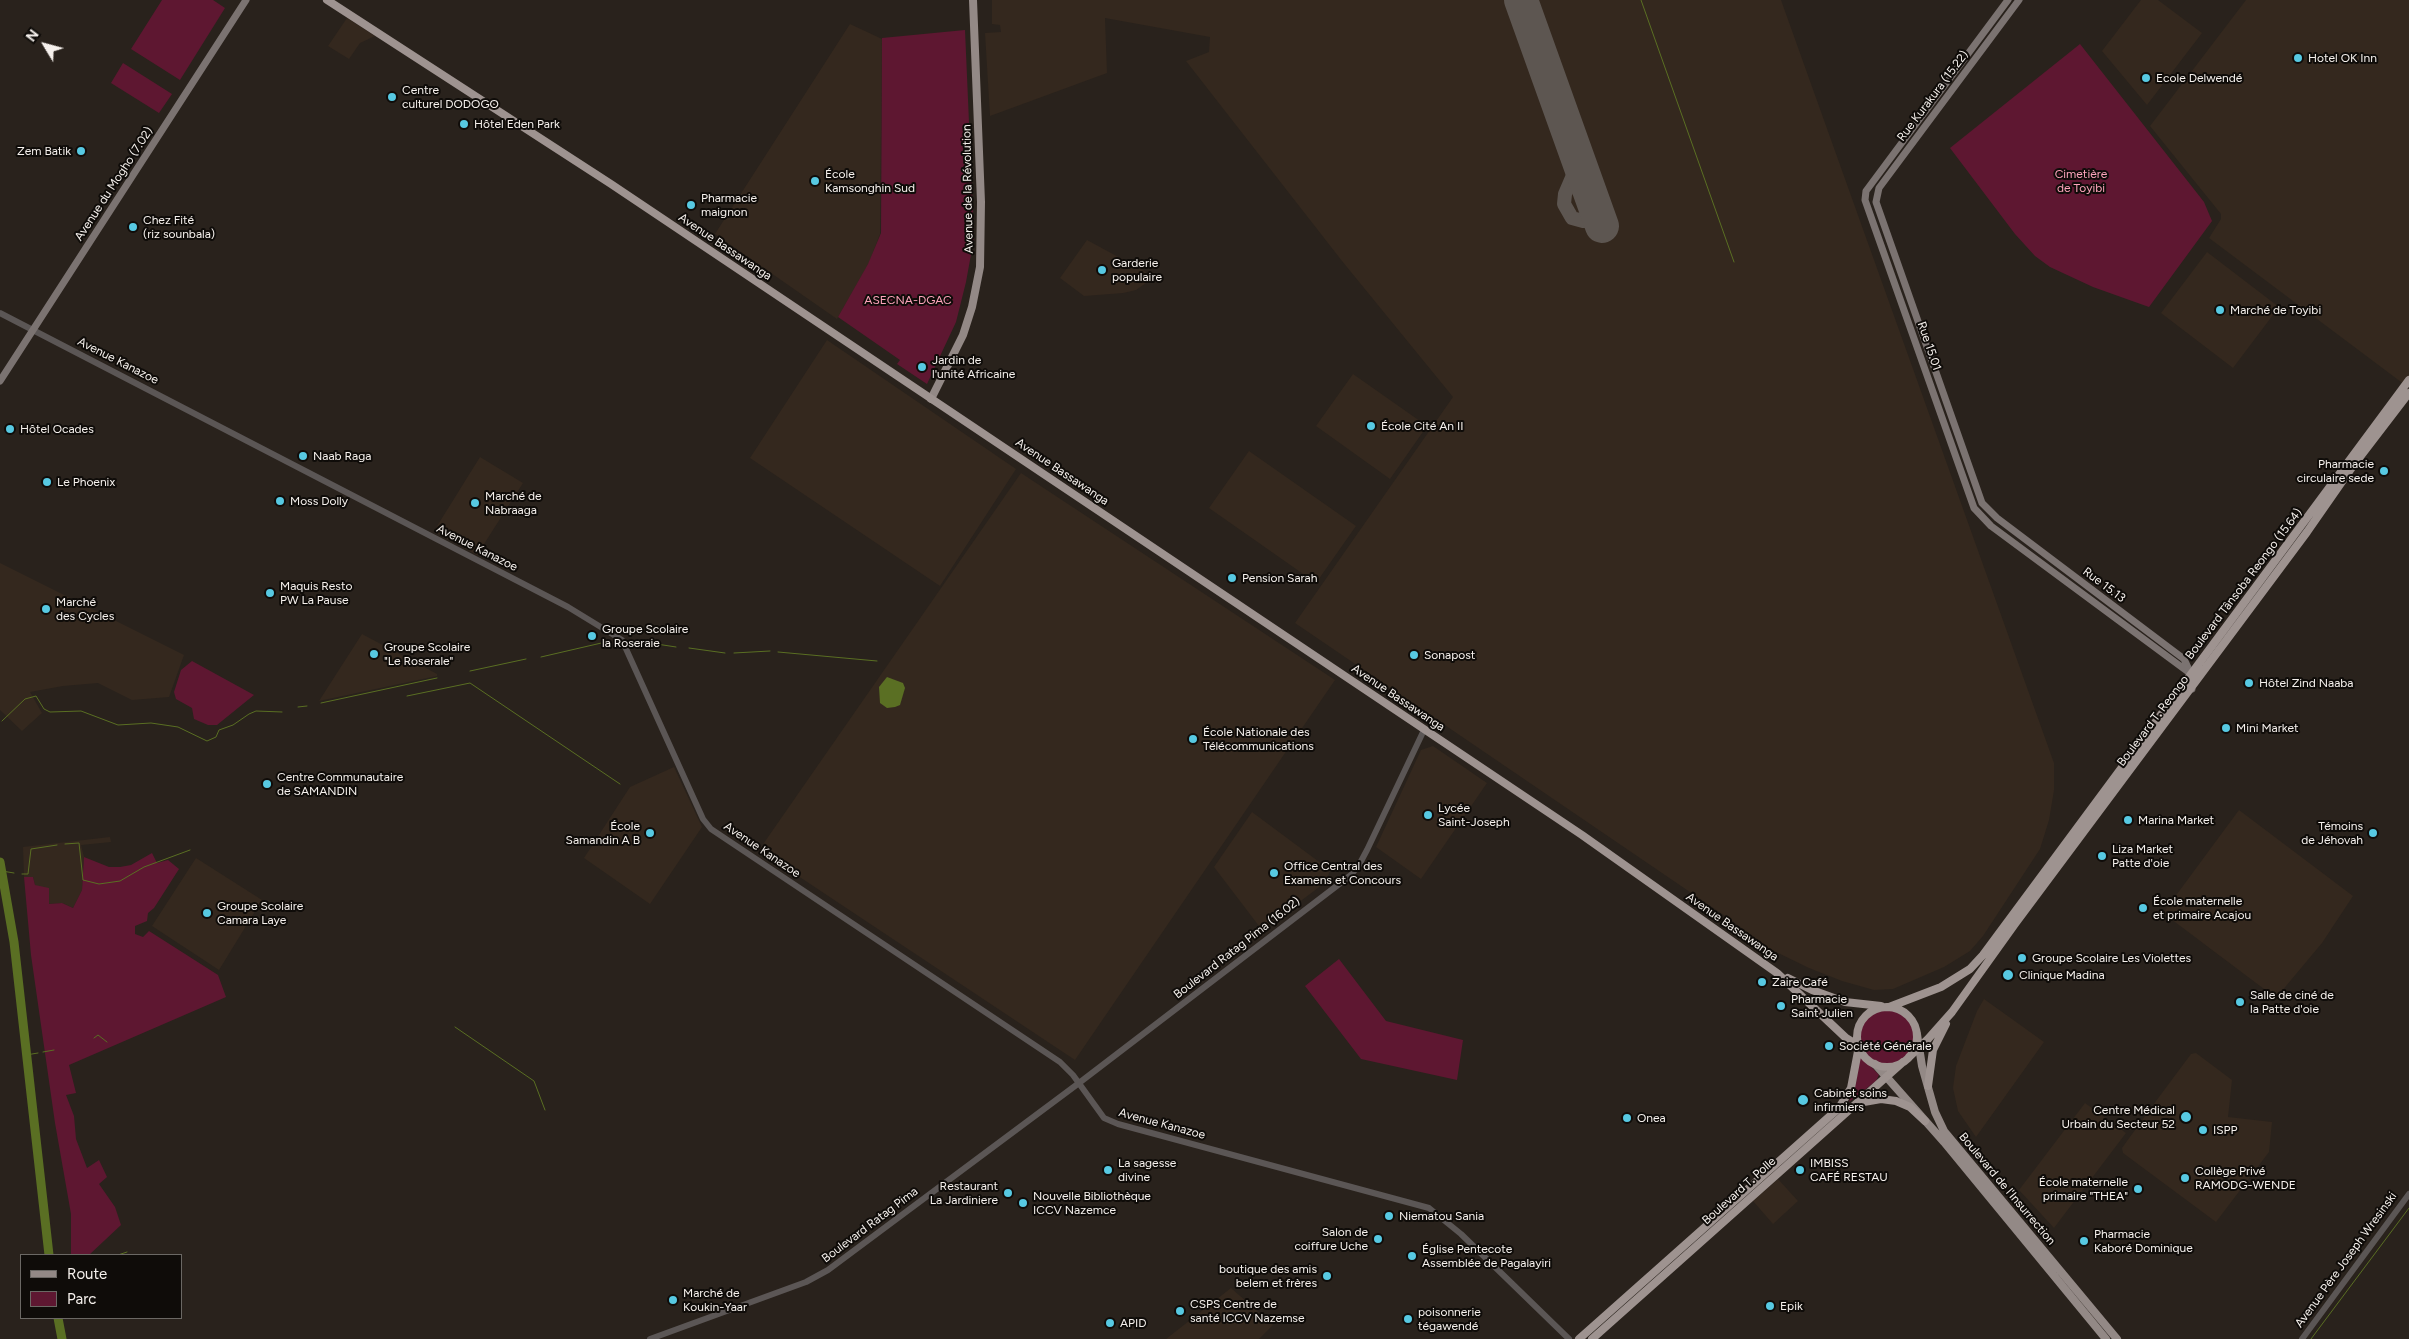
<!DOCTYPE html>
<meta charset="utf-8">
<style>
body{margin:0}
#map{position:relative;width:2409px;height:1339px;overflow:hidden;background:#29221c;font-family:Figtree,sans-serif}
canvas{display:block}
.legend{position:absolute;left:20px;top:1254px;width:162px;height:65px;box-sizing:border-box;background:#0f0c09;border:1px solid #6b6864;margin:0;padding:6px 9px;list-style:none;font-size:15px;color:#f6f1ed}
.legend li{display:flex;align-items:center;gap:10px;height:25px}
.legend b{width:25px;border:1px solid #6b6864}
.north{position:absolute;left:20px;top:20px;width:50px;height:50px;-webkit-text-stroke:4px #0f0c09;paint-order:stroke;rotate:307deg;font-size:14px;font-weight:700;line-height:20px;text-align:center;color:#f6f1ed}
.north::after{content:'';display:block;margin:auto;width:18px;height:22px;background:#f6f1ed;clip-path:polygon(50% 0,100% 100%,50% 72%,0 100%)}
</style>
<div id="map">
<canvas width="2409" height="1339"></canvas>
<ul class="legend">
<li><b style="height:6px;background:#938986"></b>Route</li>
<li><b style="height:14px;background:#5e1731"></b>Parc</li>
</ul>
<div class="north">N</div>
</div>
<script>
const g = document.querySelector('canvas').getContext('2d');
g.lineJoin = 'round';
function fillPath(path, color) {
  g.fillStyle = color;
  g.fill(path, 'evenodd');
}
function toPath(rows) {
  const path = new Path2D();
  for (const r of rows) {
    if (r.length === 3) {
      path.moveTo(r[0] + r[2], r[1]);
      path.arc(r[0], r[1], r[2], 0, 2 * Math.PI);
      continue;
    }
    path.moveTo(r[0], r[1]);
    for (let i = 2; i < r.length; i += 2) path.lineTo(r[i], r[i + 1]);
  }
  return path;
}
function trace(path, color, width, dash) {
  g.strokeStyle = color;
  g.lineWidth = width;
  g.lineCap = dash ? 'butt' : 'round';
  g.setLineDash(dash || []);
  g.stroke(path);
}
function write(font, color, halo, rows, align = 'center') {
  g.font = font + ' Figtree,sans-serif';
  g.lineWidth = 4;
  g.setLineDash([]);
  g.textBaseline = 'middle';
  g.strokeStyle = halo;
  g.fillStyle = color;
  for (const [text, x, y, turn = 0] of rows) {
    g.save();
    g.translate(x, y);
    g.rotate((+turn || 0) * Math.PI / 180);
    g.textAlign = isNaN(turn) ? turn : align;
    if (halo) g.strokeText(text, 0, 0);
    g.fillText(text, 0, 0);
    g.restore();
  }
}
fillPath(toPath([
 [992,0,1781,0,2054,763,2054,790,2049,820,2040,849,1983,936,1970,951,1944,967,1893,989,1874,990,1842,981,1809,968,1768,948,1731,920,1295,623,1453,397,1342,261,1186,61,1209,52,1210,37,1105,18,1107,73,990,116,985,33,1001,32,1000,25,992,24],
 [2141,0,2158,0,2202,33,2147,105,2102,51],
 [2246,0,2409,0,2409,380,2405,385,2209,238,2221,219,2221,214,2150,126],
 [347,18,375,36,360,43,349,59,328,46],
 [850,24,882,39,880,234,869,263,837,319,715,234],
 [1087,240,1146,272,1146,283,1136,290,1123,293,1084,296,1060,278],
 [2207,252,2279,307,2233,368,2161,313],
 [827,340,1016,469,940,586,750,458],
 [1353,374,1427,426,1390,479,1316,426],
 [1249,451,1356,526,1316,583,1209,508],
 [480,457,523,483,477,555,434,531],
 [1021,473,1335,680,1075,1060,759,850],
 [0,563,184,655,169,697,132,700,98,683,63,686,30,692,42,713,22,731,0,710],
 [362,634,437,674,437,676,319,701],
 [1433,746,1487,783,1421,879,1376,847,1421,750],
 [674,767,702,827,650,904,584,858,630,787],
 [2239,810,2353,896,2322,943,2276,998,2163,913],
 [1252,812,1330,870,1326,882,1262,930,1214,867],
 [110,837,111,842,81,845,84,857,82,890,73,908,62,903,49,904,35,885,33,877,24,877,23,847],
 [196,858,262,900,219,970,152,926],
 [1984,999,2044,1042,1976,1137,1958,1111,1953,1088,1956,1066,1977,1011],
 [2196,1053,2232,1080,2228,1117,2272,1122,2269,1152,2216,1222,2123,1153,2122,1148,2156,1101,2191,1054],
 [2085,1103,2126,1133,2054,1228,2019,1190],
 [1778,1179,1798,1201,1773,1224,1753,1201],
 [1231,1288,1273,1325,1259,1339,1166,1339]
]), '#34281e');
fillPath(toPath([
 [162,0,213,0,225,8,180,80,131,49],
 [965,30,974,238,966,282,956,322,927,384,897,364,900,360,838,317,868,264,881,233,882,38],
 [2080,44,2204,202,2212,221,2149,307,2093,287,2050,267,2035,256,2015,234,1950,148],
 [123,63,172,94,159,113,111,83],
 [192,661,254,695,217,725,208,725,194,719,192,708,176,699,174,692,181,670],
 [152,853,157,863,168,860,179,869,154,908,148,913,147,921,135,926,135,934,143,937,149,931,218,975,226,997,69,1065,76,1093,66,1095,74,1116,76,1139,87,1168,99,1160,107,1177,99,1184,115,1207,121,1225,89,1255,71,1255,71,1214,55,1123,31,955,24,877,33,877,35,885,49,888,49,904,62,903,73,908,82,890,84,857,109,867,120,867,131,865],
 [1339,959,1386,1021,1463,1040,1457,1080,1361,1059,1305,986],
 [1887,1037,27],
 [1860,1055,1879,1075,1876,1081,1849,1102,1856,1083]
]), '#5e1731');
fillPath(toPath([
 [887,677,903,683,905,688,900,705,895,707,887,708,880,703,879,687]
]), '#5a6f23');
trace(toPath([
 [1641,0,1734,262],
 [650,643,676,647],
 [689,648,725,653],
 [778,652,877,661],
 [734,653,770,651],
 [541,657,610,641],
 [470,671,526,659],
 [407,696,470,683,620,784],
 [321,703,437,678],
 [298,707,307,706],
 [2,721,25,699,36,696,44,709,50,712,81,711,118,725,151,723,178,727,207,741,216,737,219,730,233,725,249,714,256,711,282,712],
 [65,844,79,843,83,880,99,884,120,881,144,867,190,850],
 [2,871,14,873],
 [22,874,28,874,31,849,57,845],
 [455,1027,534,1081,545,1110],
 [94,1038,98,1035,107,1042],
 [43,1052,54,1050],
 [26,1055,38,1053],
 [118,1255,127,1252],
 [2311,1339,2409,1208]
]), '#5a6f23', 1);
trace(toPath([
 [0,862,14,942,49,1255],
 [58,1318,62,1339]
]), '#5a6f23', 9);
trace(toPath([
 [1574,148,1574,173,1565,194,1564,204,1572,218,1583,221,1598,213,1601,201,1596,185,1585,178]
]), '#5d5651', 14);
trace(toPath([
 [1521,0,1602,226]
]), '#5d5651', 34);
trace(toPath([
 [0,313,568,607,622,640,703,819,711,829,1060,1062,1073,1075,1104,1118,1118,1124,1429,1208,1461,1234,1569,1339],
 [650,1339,806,1282,828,1270,1079,1083,1351,875,1359,865,1367,850,1424,730],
 [2302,1339,2409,1194]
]), '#5b5655', 6);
trace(toPath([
 [2008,0,1866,191,1865,200,1974,508,1991,526,2191,674],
 [2019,0,1879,188,1876,202,1982,503,1997,518,2184,659,2191,674,2192,689],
 [0,381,246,0]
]), '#7b7371', 7);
trace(toPath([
 [931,399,963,335,972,307,980,267,981,202,973,0],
 [1917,1034,1922,1066,1935,1112,1944,1131,2117,1339],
 [1875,1064,1944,1142,2106,1339]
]), '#938986', 8);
trace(toPath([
 [327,0,611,184,1582,835,1777,973,1846,1038,1859,1046],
 [1788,978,1812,990,1845,1002,1881,1006],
 [1889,1007,1941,987,1970,969,1983,955,2409,380],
 [1887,1037,30],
 [1909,1057,1928,1039,1952,1012,2015,924,2307,532,2353,466,2409,393],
 [1928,1086,1933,1050,1946,1024],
 [1858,1103,1881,1099,1896,1101,1910,1107,1925,1121],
 [1579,1339,1839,1108,1851,1088,1859,1046],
 [1592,1339,1903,1062]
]), '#9e9390', 8);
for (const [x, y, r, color] of [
 [2298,58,5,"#57c9e2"],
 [2146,78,5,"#57c9e2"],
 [392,97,5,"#57c9e2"],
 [464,124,5,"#57c9e2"],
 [81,151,5,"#57c9e2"],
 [815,181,5,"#57c9e2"],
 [691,205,5,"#57c9e2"],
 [133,227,5,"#57c9e2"],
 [1102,270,5,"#57c9e2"],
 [2220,310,5,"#57c9e2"],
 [922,367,5,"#57c9e2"],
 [1371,426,5,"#57c9e2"],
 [10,429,5,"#57c9e2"],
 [303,456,5,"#57c9e2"],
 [2384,471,5,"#57c9e2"],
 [47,482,5,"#57c9e2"],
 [280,501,5,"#57c9e2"],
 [475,503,5,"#57c9e2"],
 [1232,578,5,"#57c9e2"],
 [270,593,5,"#57c9e2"],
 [46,609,5,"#57c9e2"],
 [592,636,5,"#57c9e2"],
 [374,654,5,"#57c9e2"],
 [1414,655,5,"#57c9e2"],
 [2249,683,5,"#57c9e2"],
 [2226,728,5,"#57c9e2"],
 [1193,739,5,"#57c9e2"],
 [267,784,5,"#57c9e2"],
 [1428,815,5,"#57c9e2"],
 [2128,820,5,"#57c9e2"],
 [650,833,5,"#57c9e2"],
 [2373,833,5,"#57c9e2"],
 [2102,856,5,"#57c9e2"],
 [1274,873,5,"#57c9e2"],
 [2143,908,5,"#57c9e2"],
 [207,913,5,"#57c9e2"],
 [2022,958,5,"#57c9e2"],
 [2008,975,6,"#57c9e2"],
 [1762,982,5,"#57c9e2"],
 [2240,1002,5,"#57c9e2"],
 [1781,1006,5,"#57c9e2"],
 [1829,1046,5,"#57c9e2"],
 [1803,1100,6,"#57c9e2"],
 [2186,1117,6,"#57c9e2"],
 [1627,1118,5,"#57c9e2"],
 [2203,1130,5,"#57c9e2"],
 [1108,1170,5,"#57c9e2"],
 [1800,1170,5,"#57c9e2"],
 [2185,1178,5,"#57c9e2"],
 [2138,1189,5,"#57c9e2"],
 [1008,1193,5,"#57c9e2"],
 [1023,1203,5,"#57c9e2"],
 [1389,1216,5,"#57c9e2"],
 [1378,1239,5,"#57c9e2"],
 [2084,1241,5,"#57c9e2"],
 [1412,1256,5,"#57c9e2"],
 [1327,1276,5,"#57c9e2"],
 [673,1300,5,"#57c9e2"],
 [1770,1306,5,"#57c9e2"],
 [1180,1311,5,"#57c9e2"],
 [1408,1319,5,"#57c9e2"],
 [1110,1323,5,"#57c9e2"]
]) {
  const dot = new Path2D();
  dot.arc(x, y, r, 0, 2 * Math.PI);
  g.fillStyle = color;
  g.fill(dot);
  trace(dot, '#0f0c09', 2);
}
write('12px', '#f6f1ed', '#0f0c09', [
 ["Hotel OK Inn",2308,58],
 ["Ecole Delwendé",2156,78],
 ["Centre",402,90],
 ["culturel DODOGO",402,104],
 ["Hôtel Eden Park",474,124],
 ["Zem Batik",71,151,"right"],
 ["École",825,174],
 ["Kamsonghin Sud",825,188],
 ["Pharmacie",701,198],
 ["maignon",701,212],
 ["Chez Fité",143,220],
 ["(riz sounbala)",143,234],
 ["Garderie",1112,263],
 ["populaire",1112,277],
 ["Marché de Toyibi",2230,310],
 ["Jardin de",932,360],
 ["l'unité Africaine",932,374],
 ["École Cité An II",1381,426],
 ["Hôtel Ocades",20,429],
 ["Naab Raga",313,456],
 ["Pharmacie",2374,464,"right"],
 ["circulaire sede",2374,478,"right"],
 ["Le Phoenix",57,482],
 ["Marché de",485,496],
 ["Nabraaga",485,510],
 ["Moss Dolly",290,501],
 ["Pension Sarah",1242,578],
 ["Maquis Resto",280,586],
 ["PW La Pause",280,600],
 ["Marché",56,602],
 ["des Cycles",56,616],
 ["Groupe Scolaire",602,629],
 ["la Roseraie",602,643],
 ["Groupe Scolaire",384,647],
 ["\"Le Roserale\"",384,661],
 ["Sonapost",1424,655],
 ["Hôtel Zind Naaba",2259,683],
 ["Mini Market",2236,728],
 ["École Nationale des",1203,732],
 ["Télécommunications",1203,746],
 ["Centre Communautaire",277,777],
 ["de SAMANDIN",277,791],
 ["Lycée",1438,808],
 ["Saint-Joseph",1438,822],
 ["Marina Market",2138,820],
 ["École",640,826,"right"],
 ["Samandin A B",640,840,"right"],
 ["Témoins",2363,826,"right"],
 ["de Jéhovah",2363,840,"right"],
 ["Liza Market",2112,849],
 ["Patte d'oie",2112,863],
 ["Office Central des",1284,866],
 ["Examens et Concours",1284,880],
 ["École maternelle",2153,901],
 ["et primaire Acajou",2153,915],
 ["Groupe Scolaire",217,906],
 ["Camara Laye",217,920],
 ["Groupe Scolaire Les Violettes",2032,958],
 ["Clinique Madina",2019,975],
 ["Zaire Café",1772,982],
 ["Salle de ciné de",2250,995],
 ["la Patte d'oie",2250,1009],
 ["Pharmacie",1791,999],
 ["Saint Julien",1791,1013],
 ["Société Générale",1839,1046],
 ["Cabinet soins",1814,1093],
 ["infirmiers",1814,1107],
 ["Centre Médical",2175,1110,"right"],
 ["Urbain du Secteur 52",2175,1124,"right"],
 ["Onea",1637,1118],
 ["ISPP",2213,1130],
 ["La sagesse",1118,1163],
 ["divine",1118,1177],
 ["IMBISS",1810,1163],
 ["CAFÉ RESTAU",1810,1177],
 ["Collège Privé",2195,1171],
 ["RAMODG-WENDE",2195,1185],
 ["École maternelle",2128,1182,"right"],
 ["primaire \"THEA\"",2128,1196,"right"],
 ["Restaurant",998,1186,"right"],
 ["La Jardiniere",998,1200,"right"],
 ["Nouvelle Bibliothèque",1033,1196],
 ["ICCV Nazemce",1033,1210],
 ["Niematou Sania",1399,1216],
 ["Salon de",1368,1232,"right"],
 ["coiffure Uche",1368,1246,"right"],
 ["Pharmacie",2094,1234],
 ["Kaboré Dominique",2094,1248],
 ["Église Pentecote",1422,1249],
 ["Assemblée de Pagalayiri",1422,1263],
 ["boutique des amis",1317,1269,"right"],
 ["belem et frères",1317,1283,"right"],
 ["Marché de",683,1293],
 ["Koukin-Yaar",683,1307],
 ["CSPS Centre de",1190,1304],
 ["santé ICCV Nazemse",1190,1318],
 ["Epik",1780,1306],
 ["poisonnerie",1418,1312],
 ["tégawendé",1418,1326],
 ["APID",1120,1323]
], 'left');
write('12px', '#f6f1ed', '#0f0c09', [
 ["Rue Kurakura (15.22)",1933,96,-53],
 ["Avenue du Mogho (7.02)",114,184,-57],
 ["Avenue de la Révolution",968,189,-91],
 ["Avenue Bassawanga",725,247,34],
 ["Rue 15.01",1929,346,71],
 ["Avenue Kanazoe",118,361,27],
 ["Avenue Bassawanga",1062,472,34],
 ["Avenue Kanazoe",477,548,27],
 ["Boulevard Tânsoba Reongo (15.64)",2244,584,-53],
 ["Rue 15.13",2104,585,37],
 ["Avenue Bassawanga",1398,698,34],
 ["Boulevard T. Reongo",2153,721,-53],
 ["Avenue Kanazoe",762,850,34],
 ["Avenue Bassawanga",1732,927,35],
 ["Boulevard Ratag Pima (16.02)",1237,948,-38],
 ["Avenue Kanazoe",1162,1124,15],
 ["Boulevard de l'Insurrection",2007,1189,50],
 ["Boulevard T. Polle",1739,1191,-42],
 ["Boulevard Ratag Pima",870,1225,-37],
 ["Avenue Père Joseph Wresinski",2346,1260,-54]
]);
write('12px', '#fca4bb', '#0f0c09', [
 ["Cimetière",2081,174],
 ["de Toyibi",2081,188],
 ["ASECNA-DGAC",908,300]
]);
</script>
